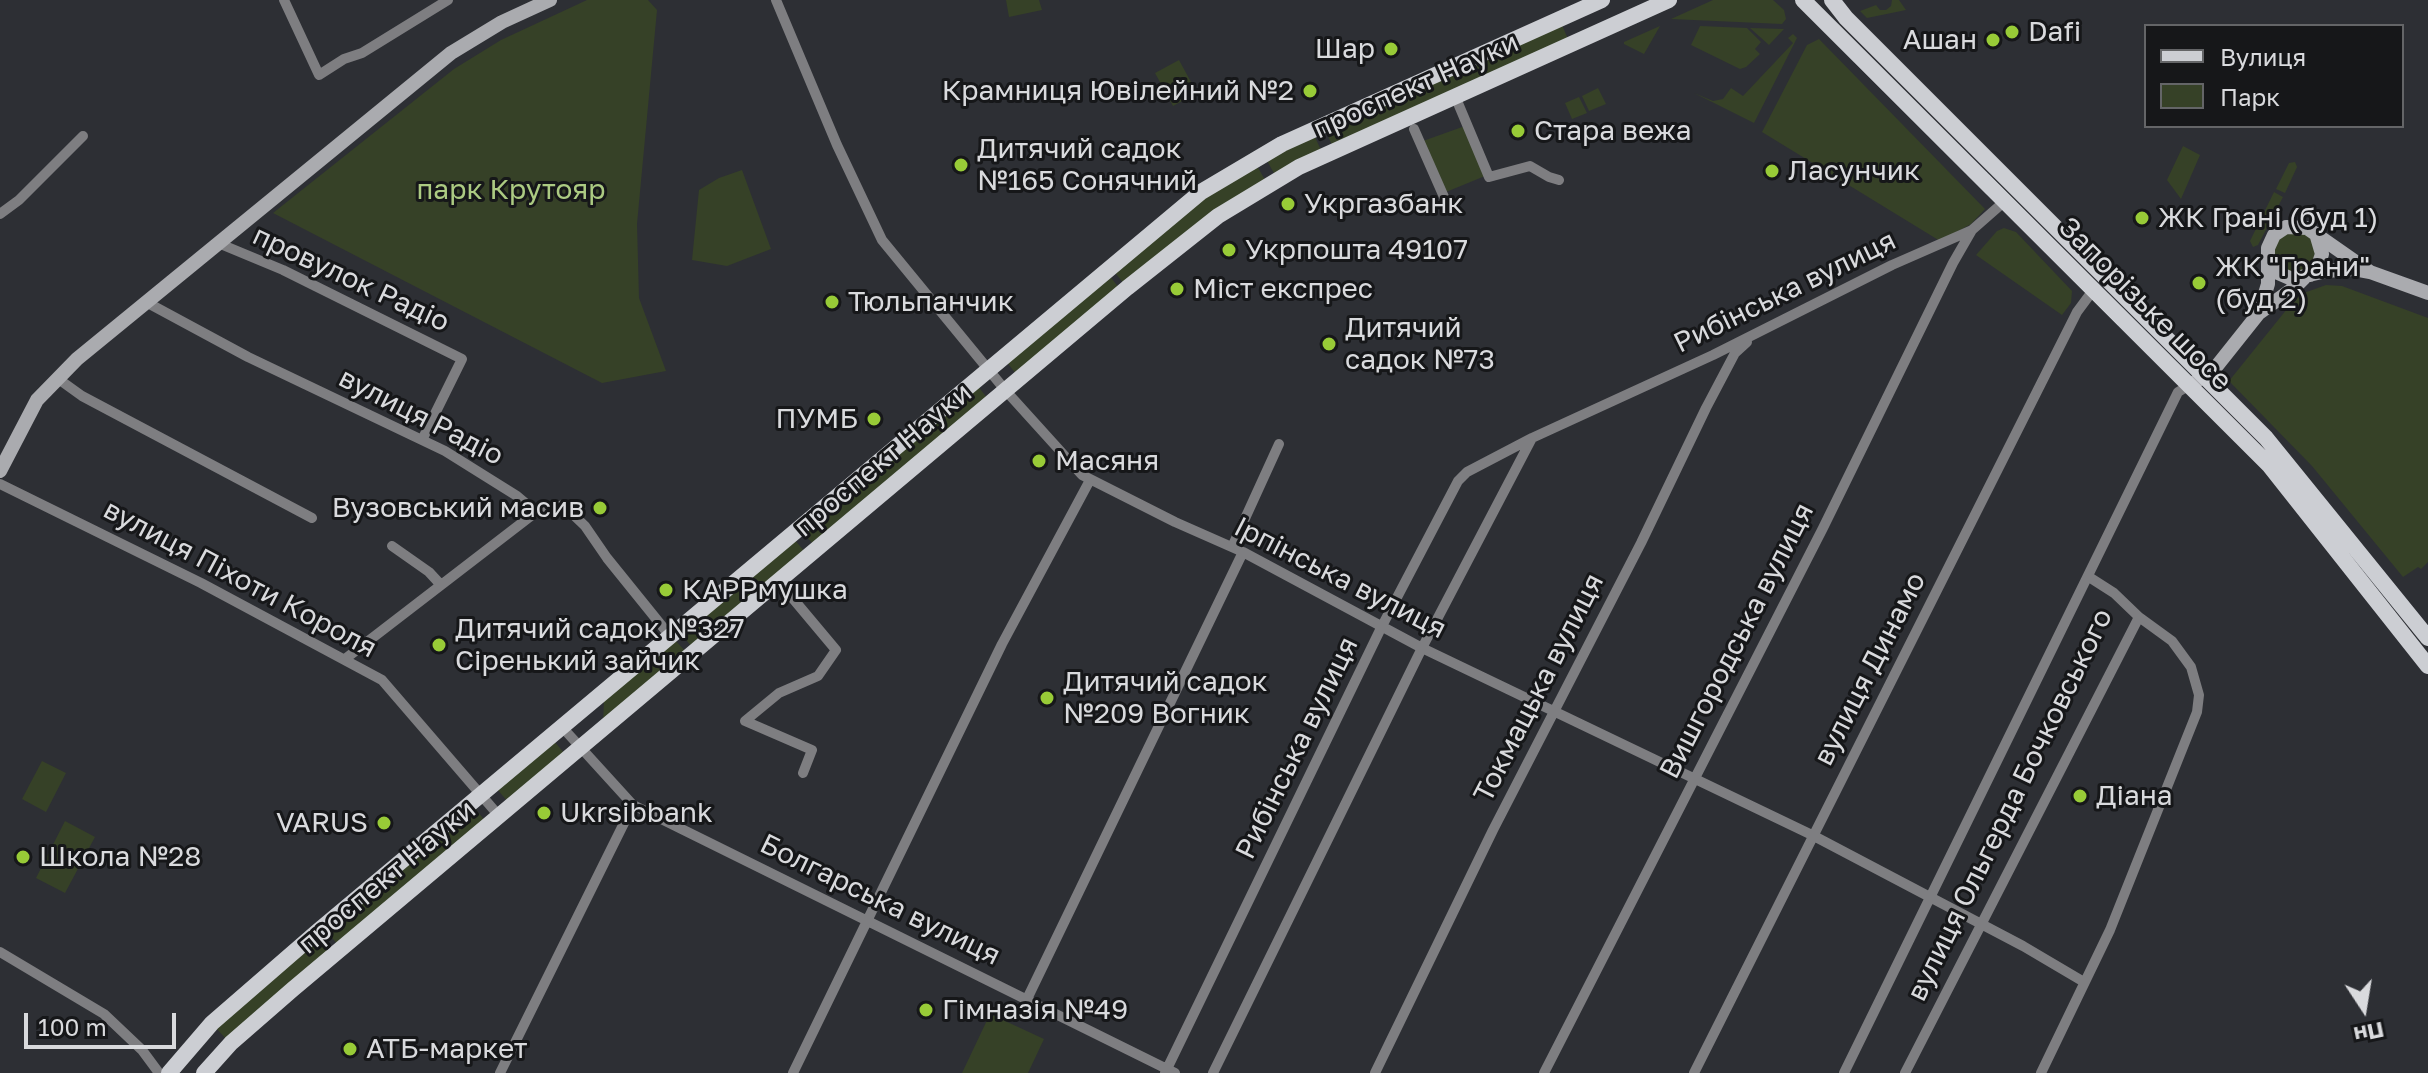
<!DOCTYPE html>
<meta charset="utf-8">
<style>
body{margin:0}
#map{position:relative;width:2428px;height:1073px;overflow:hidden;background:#2d2f34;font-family:"Golos Text",sans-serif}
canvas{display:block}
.legend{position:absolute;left:2144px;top:24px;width:260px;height:104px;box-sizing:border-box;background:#161719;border:2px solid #646567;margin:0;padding:10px 14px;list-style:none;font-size:24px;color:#d9dadd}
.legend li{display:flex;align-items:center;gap:16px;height:40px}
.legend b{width:40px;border:2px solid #646567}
.north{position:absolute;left:2324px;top:969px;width:80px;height:80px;-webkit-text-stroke:6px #161719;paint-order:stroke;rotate:168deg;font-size:22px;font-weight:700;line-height:32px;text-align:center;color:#d9dadd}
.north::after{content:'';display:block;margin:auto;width:28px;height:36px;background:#d9dadd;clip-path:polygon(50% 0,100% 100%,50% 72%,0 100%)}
.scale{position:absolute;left:24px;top:1013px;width:152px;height:36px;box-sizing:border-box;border:4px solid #d9dadd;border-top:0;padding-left:10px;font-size:24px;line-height:28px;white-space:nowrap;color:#d9dadd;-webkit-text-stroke:6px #161719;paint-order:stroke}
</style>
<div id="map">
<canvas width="2428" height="1073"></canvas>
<ul class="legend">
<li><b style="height:10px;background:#ccced3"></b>Вулиця</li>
<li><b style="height:22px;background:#364127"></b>Парк</li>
</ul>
<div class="north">Пн</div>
<div class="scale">100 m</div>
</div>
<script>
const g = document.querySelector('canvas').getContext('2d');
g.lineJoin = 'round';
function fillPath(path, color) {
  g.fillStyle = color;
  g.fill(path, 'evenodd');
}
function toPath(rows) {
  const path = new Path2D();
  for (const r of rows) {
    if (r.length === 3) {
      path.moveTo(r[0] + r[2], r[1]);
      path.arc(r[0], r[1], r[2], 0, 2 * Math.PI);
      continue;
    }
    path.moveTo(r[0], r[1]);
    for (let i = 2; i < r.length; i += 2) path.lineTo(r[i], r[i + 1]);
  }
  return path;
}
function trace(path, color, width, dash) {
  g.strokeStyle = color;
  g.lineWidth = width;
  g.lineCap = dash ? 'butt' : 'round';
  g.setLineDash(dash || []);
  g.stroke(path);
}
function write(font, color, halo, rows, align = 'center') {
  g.font = font + ' "Golos Text",sans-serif';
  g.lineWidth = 6;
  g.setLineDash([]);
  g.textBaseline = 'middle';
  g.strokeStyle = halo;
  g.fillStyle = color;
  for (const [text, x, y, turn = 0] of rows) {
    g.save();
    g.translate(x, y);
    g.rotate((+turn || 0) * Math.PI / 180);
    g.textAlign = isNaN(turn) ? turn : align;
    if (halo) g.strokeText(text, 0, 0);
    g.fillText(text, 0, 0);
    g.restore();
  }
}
fillPath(toPath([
 [587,0,648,0,657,10,637,224,639,298,666,371,602,383,273,213,454,69,501,40],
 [1006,0,1039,0,1042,10,1009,17],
 [1713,0,1773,0,1784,10,1786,19,1782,24,1671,19],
 [1892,0,1899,0,1906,10,1867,18,1860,11,1876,5,1880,10,1886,10,1891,6],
 [1562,25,1568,39,1332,145,1325,130],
 [1660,26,1644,54,1624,44,1624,42],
 [1700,26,1747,28,1761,42,1755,49,1760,54,1746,67,1740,69,1691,45],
 [1750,28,1784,29,1769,45],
 [1793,34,1797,38,1754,123,1694,93,1713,101,1723,99,1731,88,1743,96,1793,43,1788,38],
 [1819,39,1985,209,1971,224,1940,241,1762,132,1807,45],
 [1179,60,1197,93,1173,106,1155,73],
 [1598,88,1606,104,1589,111,1582,96],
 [1579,97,1587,113,1572,119,1565,103],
 [1465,126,1485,176,1446,192,1423,141],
 [1314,135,1321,150,1275,175,1266,159],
 [2183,146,2200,155,2181,199,2167,180],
 [2295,162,2297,167,2285,193,2276,189,2289,163],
 [1256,164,1265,180,1124,284,1113,270,1204,196],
 [742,170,771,249,727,266,692,260,699,190,719,178],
 [2274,192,2283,197,2258,245,2253,247,2250,241],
 [2004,228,2016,232,2072,291,2071,303,2062,315,1976,255,1997,231],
 [2294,252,21],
 [1109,275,1119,288,1016,374,1006,361],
 [2326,285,2342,286,2428,318,2428,562,2421,569,2418,567,2403,577,2312,466,2229,381,2291,304,2301,294],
 [977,385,988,399,814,545,802,532],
 [794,539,805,552,692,647,681,634],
 [675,640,686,652,603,723,604,700],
 [554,741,565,754,508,802,497,789],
 [42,761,66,773,46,812,22,799],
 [475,808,485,821,338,945,327,932],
 [65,821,95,837,65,893,36,878],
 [319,939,330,952,227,1040,216,1028],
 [990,1014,1044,1039,1028,1073,962,1073]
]), '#364127');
trace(toPath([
 [284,0,319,75,344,59,362,53,448,0],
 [776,0,837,145,882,240,1006,391,1082,475,1175,522,1243,552,1422,648,1812,835,2023,946,2084,982],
 [1455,96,1489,177,1530,166,1549,177,1559,180],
 [1414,129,1444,197],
 [0,214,19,200,83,136],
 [218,243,283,270,462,359,422,440],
 [146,302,248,357,445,451,517,496,536,512,563,505,585,526,607,558,670,636],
 [57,378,82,396,312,518],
 [0,484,201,583,382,680,500,817],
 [392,546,429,572,441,585],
 [1232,547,1279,444],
 [779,582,836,650,818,676,779,693,745,721,812,750,803,773],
 [345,659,536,512],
 [562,727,633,805,1175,1073],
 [0,952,104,1014,142,1050,159,1073],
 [1027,999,1243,552],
 [500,1073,633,805],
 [793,1073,1002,644,1090,480],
 [1165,1073,1381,628,1458,481,1467,472,1532,438,1713,355,1892,265,1972,230],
 [1213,1073,1422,648,1531,440],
 [1375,1073,1493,830,1641,543,1706,408,1735,353,1747,342],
 [1544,1073,1823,528,1953,263,1972,230,2005,201],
 [1694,1073,2077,312,2094,289],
 [1844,1073,2178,392,2190,385],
 [1905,1073,2139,617,2114,593,2089,577],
 [2041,1073,2110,930,2197,712,2199,695,2191,667,2172,641,2139,617]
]), '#7e7e81', 10);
trace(toPath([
 [2269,262,2276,272,2292,279,2326,271,2354,269,2370,272,2428,293],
 [2310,275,2318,266,2322,254,2317,237],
 [2259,313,2268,284,2268,248,2274,235,2286,227,2307,228,2370,272],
 [2195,382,2216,367,2259,313,2294,288,2304,278],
 [0,471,37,400,77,359,451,53,502,22,550,0]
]), '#aaabaf', 14);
trace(toPath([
 [1803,0,2269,465,2428,666],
 [1832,0,1846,18,2266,438,2428,638],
 [169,1073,212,1023,318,931,1201,192,1282,144,1602,0],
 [204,1073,231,1043,293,989,1127,288,1218,216,1299,167,1669,0]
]), '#ccced3', 16);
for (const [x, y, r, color] of [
 [2012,32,8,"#98cb37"],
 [1993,40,8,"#98cb37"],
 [1391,49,8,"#98cb37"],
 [1310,91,8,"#98cb37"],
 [1518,131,8,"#98cb37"],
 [961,165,8,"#98cb37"],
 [1772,171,8,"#98cb37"],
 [1288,204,8,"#98cb37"],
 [2142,218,8,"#98cb37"],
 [1229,250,8,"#98cb37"],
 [2199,283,8,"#98cb37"],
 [1177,289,8,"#98cb37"],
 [832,302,8,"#98cb37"],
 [1329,344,8,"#98cb37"],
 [874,419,8,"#98cb37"],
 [1039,461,8,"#98cb37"],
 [600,508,8,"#98cb37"],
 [666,590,8,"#98cb37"],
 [439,645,8,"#98cb37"],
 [1047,698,8,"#98cb37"],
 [2080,796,8,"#98cb37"],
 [544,813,8,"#98cb37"],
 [384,823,8,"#98cb37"],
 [23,857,8,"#98cb37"],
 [926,1010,8,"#98cb37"],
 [350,1049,8,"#98cb37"]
]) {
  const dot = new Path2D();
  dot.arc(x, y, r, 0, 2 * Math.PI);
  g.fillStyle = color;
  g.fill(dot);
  trace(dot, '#161719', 3);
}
write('28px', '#d9dadd', '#161719', [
 ["Dafi",2028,32],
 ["Ашан",1977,40,"right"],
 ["Шар",1375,49,"right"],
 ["Крамниця Ювілейний №2",1294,91,"right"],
 ["Стара вежа",1534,131],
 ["Дитячий садок",977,149],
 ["№165 Сонячний",977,181],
 ["Ласунчик",1788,171],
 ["Укргазбанк",1304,204],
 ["ЖК Грані (буд 1)",2158,218],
 ["Укрпошта 49107",1245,250],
 ["ЖК \"Грани\"",2215,267],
 ["(буд 2)",2215,299],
 ["Міст експрес",1193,289],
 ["Тюльпанчик",848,302],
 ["Дитячий",1345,328],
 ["садок №73",1345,360],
 ["ПУМБ",858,419,"right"],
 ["Масяня",1055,461],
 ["Вузовський масив",584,508,"right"],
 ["КАРРмушка",682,590],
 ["Дитячий садок №327",455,629],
 ["Сіренький зайчик",455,661],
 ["Дитячий садок",1063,682],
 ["№209 Вогник",1063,714],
 ["Діана",2096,796],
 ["Ukrsibbank",560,813],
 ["VARUS",368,823,"right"],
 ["Школа №28",39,857],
 ["Гімназія №49",942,1010],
 ["АТБ-маркет",366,1049]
], 'left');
write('28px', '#d9dadd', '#161719', [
 ["проспект Науки",1416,86,-24],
 ["провулок Радіо",351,279,25],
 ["Рибінська вулиця",1785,292,-26],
 ["Запорізьке шосе",2145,304,45],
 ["вулиця Радіо",421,417,27],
 ["проспект Науки",883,460,-40],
 ["Ірпінська вулиця",1340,578,27],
 ["вулиця Піхоти Короля",240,579,28],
 ["Вишгородська вулиця",1737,641,-63],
 ["вулиця Динамо",1870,669,-63],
 ["Токмацька вулиця",1539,688,-63],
 ["Рибінська вулиця",1297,748,-64],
 ["вулиця Ольгерда Бочковського",2010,805,-64],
 ["проспект Науки",387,877,-40],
 ["Болгарська вулиця",880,900,26]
]);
write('28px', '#accb82', '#161719', [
 ["парк Крутояр",511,190]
]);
</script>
